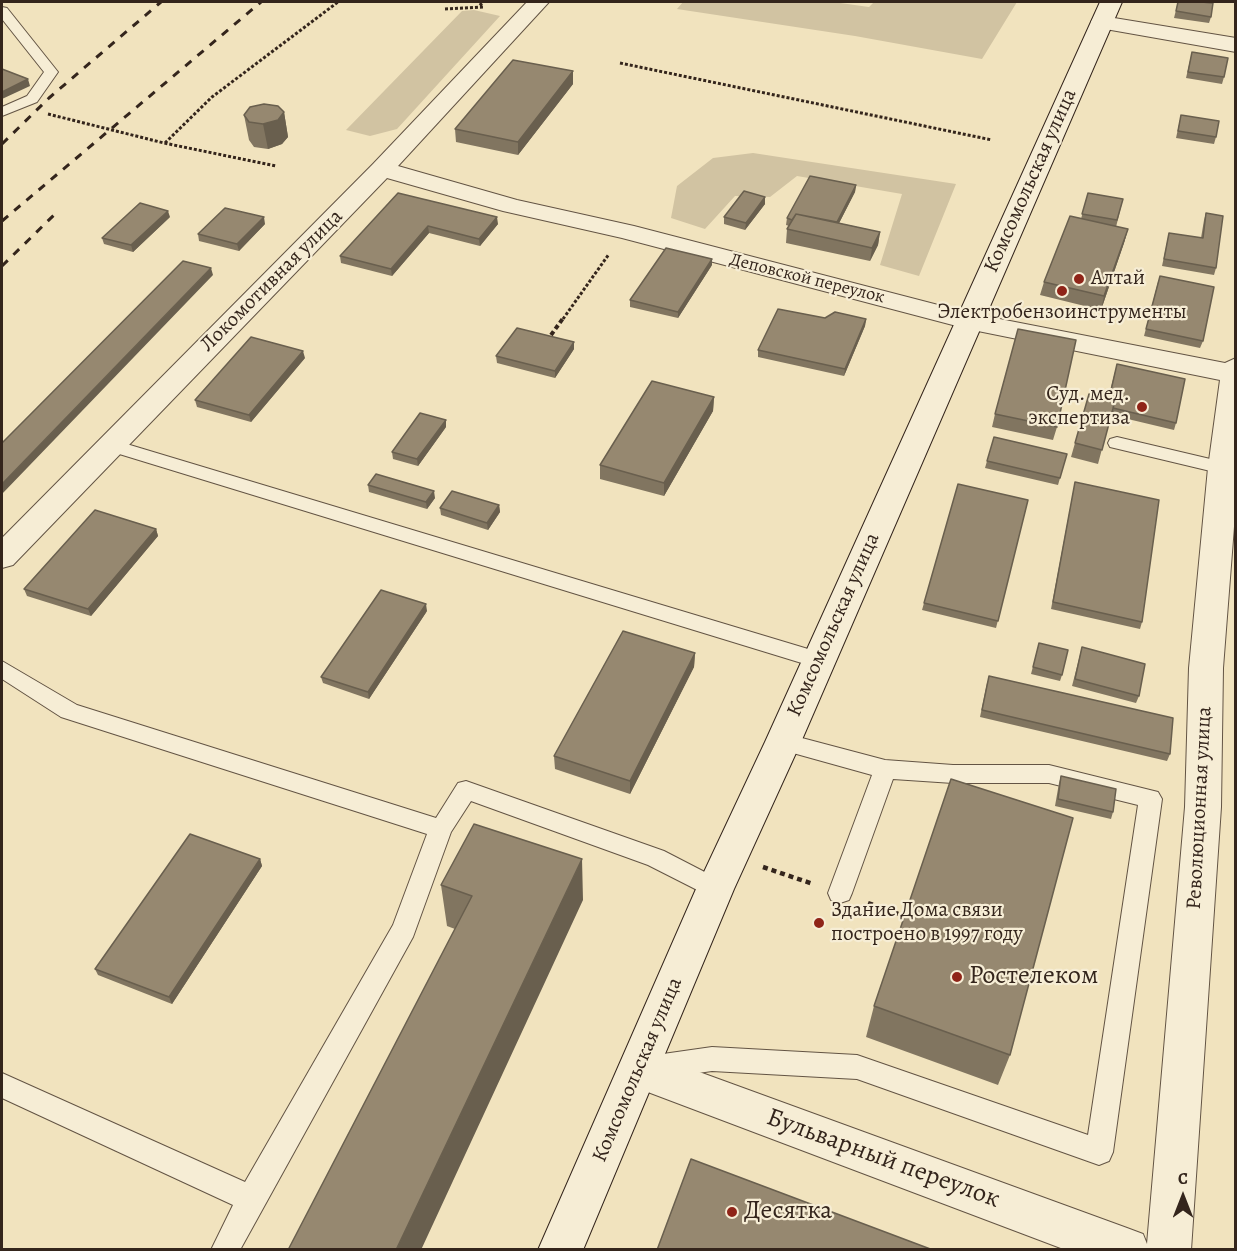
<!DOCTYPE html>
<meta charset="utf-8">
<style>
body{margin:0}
#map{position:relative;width:1237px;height:1251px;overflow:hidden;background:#f1e3be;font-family:Alegreya,serif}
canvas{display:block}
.frame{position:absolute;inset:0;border:3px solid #34251c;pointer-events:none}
.north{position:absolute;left:1153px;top:1167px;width:60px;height:60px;-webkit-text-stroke:4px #f6edd5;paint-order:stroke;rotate:0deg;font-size:16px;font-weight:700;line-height:24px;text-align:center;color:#34251c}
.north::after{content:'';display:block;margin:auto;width:21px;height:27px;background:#34251c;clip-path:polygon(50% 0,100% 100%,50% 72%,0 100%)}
</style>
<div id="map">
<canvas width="1237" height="1251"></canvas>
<div class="frame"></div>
<div class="north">С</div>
</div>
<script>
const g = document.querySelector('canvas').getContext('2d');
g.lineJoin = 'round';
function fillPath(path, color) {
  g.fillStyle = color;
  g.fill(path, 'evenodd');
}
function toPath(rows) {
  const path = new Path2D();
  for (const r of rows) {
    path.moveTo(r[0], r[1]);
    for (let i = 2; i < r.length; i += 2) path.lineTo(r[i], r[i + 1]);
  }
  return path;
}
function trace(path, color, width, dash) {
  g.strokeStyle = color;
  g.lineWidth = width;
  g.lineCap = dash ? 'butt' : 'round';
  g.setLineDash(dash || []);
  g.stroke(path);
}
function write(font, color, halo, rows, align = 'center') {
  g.font = font + ' Alegreya,serif';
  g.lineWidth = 4.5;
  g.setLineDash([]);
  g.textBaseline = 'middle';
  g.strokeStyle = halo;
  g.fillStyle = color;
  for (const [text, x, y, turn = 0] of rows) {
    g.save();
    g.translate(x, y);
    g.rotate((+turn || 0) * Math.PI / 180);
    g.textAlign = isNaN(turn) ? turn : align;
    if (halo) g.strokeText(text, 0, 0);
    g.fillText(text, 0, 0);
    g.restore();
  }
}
fillPath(toPath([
 [683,2,833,2,869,7,874,2,1017,2,982,59,855,36,677,9],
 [474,10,500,16,397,129,370,136,346,130,462,11],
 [753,153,956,184,919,276,880,265,902,194,797,176,770,197,735,196,705,229,671,218,677,186,713,158]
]), '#d1c3a2');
const lane = toPath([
 [2,7,7,8,58,72,37,102,2,116,2,107,27,96,44,72,2,19,2,7],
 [1117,437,1223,462,1230,463,1233,468,1230,473,1223,474,1110,447,1108,443,1110,439,1117,437],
 [110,439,818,652,826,654,829,660,826,666,818,668,103,449,101,445,103,441,110,439],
 [2,661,77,705,436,818,458,783,466,781,664,851,724,882,727,889,724,896,715,899,648,865,471,801,451,832,413,937,240,1250,211,1250,233,1205,2,1098,2,1073,245,1182,393,925,427,834,61,717,2,679,2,661],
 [783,733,885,760,953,765,1049,765,1158,792,1162,799,1113,1152,1109,1161,1099,1165,857,1079,712,1071,649,1080,640,1077,636,1068,640,1059,649,1056,712,1047,857,1055,1088,1135,1138,805,1049,783,953,783,893,779,852,893,849,900,840,903,831,900,828,893,872,775,775,748,772,742,775,736,783,733]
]);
const street = toPath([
 [527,2,549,2,398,166,517,200,634,226,969,313,1225,363,1236,358,1236,501,1223,668,1221,807,1191,1250,1066,1250,624,1083,618,1069,624,1055,639,1050,1127,1228,1143,1234,1147,1244,1185,807,1189,668,1208,468,1220,380,968,329,622,238,503,211,387,178,13,565,2,568,2,538,373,164,527,2],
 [1102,16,1236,38,1236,52,1094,27,1091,22,1094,17,1102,16]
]);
const secondary = toPath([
 [1100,2,1122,2,801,742,734,889,583,1250,538,1250,696,889,765,742,1100,2]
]);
trace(lane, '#635444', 2);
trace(street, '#635444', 2);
trace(secondary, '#34251c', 2);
trace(toPath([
 [445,9,483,7,479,2],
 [620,63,992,140],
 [48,114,164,143,276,166],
 [165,143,212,97,338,2],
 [563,319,609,254]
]), '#34251c', 3, [3, 2]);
trace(toPath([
 [551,335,564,317]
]), '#34251c', 4, [4.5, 3]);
trace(toPath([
 [763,867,813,884],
 [868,903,907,917]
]), '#34251c', 4.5, [5, 4]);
fillPath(lane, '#f6edd5');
fillPath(street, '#f6edd5');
fillPath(secondary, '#f6edd5');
trace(toPath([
 [2,144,49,98,161,2],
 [2,221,261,2],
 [2,266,56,213]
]), '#34251c', 3, [8, 8]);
fillPath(toPath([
 [1178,2,1211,17,1209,23,1174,18],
 [1192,52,1224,77,1222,84,1186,78],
 [573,71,573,84,518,155,456,142,455,129],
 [284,112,288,137,282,144,268,149,254,147,249,140,244,115],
 [1181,115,1216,137,1214,144,1176,138],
 [856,185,855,192,839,223,880,232,878,245,870,261,786,243,787,229,789,226,786,225,787,218],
 [398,193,498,224,480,246,429,233,392,276,341,263,340,256],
 [1088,193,1123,199,1116,227,1128,229,1124,243,1101,310,1040,295,1044,282,1081,219],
 [765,197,765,204,745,230,724,224,724,217],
 [1206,213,1216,268,1214,275,1162,266,1169,233,1201,238,1204,220],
 [170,217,133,252,104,244,102,238],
 [265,224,239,251,199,241,198,234],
 [712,265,678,318,630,307,630,300],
 [1158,282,1203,341,1200,348,1144,336],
 [825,318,866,319,865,326,844,376,758,357,758,350],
 [574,349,555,378,497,363,496,356],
 [305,358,251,422,197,407,195,400],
 [1117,364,1176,423,1174,430,1111,415,1098,464,1071,457,1089,394,1108,399],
 [714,397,713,411,664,496,600,479,600,465],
 [995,414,1057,427,1053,440,992,427],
 [446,427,418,466,393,459,392,452],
 [1067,454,1058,485,985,468,987,461],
 [1075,482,1142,622,1140,629,1051,609],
 [368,485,435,498,427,509,369,492],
 [1028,500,996,628,922,610,924,603],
 [499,505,500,512,488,530,441,515,440,508],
 [156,529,158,536,91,616,27,596,24,589],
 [427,611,369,699,323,683,321,677],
 [1039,643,1062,675,1060,681,1031,674],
 [1082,647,1139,696,1136,703,1072,686],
 [695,653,694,667,630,794,555,769,554,756],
 [987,683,1170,754,1167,761,980,717],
 [1061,776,1113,812,1111,819,1055,806,1059,783],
 [260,859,262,866,172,1004,98,975,95,969],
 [441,885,583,900,455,929,447,926],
 [874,1006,1010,1055,998,1085,866,1037]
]), '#817560');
fillPath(toPath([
 [573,71,573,84,518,155,518,142],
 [28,79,30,86,2,99,2,92],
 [284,112,288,137,282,144,268,149,263,124],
 [856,185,855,192,833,235,833,228],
 [765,197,765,204,745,230,746,223],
 [168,211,170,217,133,252,131,245],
 [264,217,265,224,239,251,237,244],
 [497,217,498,224,480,246,479,239],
 [428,226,429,233,392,276,391,269],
 [1128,229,1124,243,1101,310,1104,296],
 [880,232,878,245,870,261,872,248],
 [712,259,712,265,678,318,678,312],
 [211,268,213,275,2,494,2,484],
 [866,319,865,326,844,376,845,369],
 [574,342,574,349,555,378,555,371],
 [303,351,305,358,251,422,249,415],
 [714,397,713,411,664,496,664,483],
 [446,420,446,427,418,466,417,459],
 [434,491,435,498,427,509,426,502],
 [499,505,500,512,488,530,487,523],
 [156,529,158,536,91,616,88,609],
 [426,604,427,611,369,699,368,692],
 [695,653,694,667,630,794,630,781],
 [260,859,262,866,172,1004,169,997],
 [582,859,583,900,421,1250,396,1250]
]), '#695f4e');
const building = toPath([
 [1178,2,1201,2,1213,3,1211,17,1176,11,1178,2],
 [1192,52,1228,58,1224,77,1188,72,1192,52],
 [513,60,573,71,518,142,455,129,513,60],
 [2,69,28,79,2,92,2,69],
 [264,104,278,106,284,112,278,120,263,124,249,122,244,115,250,107,264,104],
 [1181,115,1219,121,1216,137,1178,131,1181,115],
 [810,176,856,185,837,222,796,214,792,220,787,218,810,176],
 [744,191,765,197,746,223,724,217,744,191],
 [398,193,497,217,479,239,428,226,391,269,340,256,398,193],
 [1088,193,1123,199,1117,220,1082,214,1088,193],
 [140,203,168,211,131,245,102,238,140,203],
 [225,208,264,217,237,244,198,234,225,208],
 [1206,213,1223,216,1216,268,1164,259,1169,233,1203,238,1206,213],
 [796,214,880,232,872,248,787,229,796,214],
 [1070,216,1128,229,1104,296,1044,282,1070,216],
 [666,248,712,259,678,312,630,300,666,248],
 [183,261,211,268,2,484,2,443,183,261],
 [1160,276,1214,287,1203,341,1146,329,1160,276],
 [778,309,825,318,835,312,866,319,845,369,758,350,778,309],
 [517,328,574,342,555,371,496,356,517,328],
 [1018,329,1076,340,1057,427,995,414,1018,329],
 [251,337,303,351,249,415,195,400,251,337],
 [1117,364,1185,379,1176,423,1113,408,1115,401,1109,399,1117,364],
 [652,381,714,397,664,483,600,465,652,381],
 [1089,394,1115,401,1102,450,1075,443,1089,394],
 [420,413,446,420,417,459,392,452,420,413],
 [994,437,1067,454,1060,478,987,461,994,437],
 [376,474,434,491,426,502,368,485,376,474],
 [1075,482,1159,500,1142,622,1053,602,1075,482],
 [958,484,1028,500,998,621,924,603,958,484],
 [452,491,499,505,487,523,440,508,452,491],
 [95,510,156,529,88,609,24,589,95,510],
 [381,590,426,604,368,692,321,677,381,590],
 [623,631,695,653,630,781,554,756,623,631],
 [1039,643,1068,650,1062,675,1033,667,1039,643],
 [1082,647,1145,664,1139,696,1075,679,1082,647],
 [989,676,1173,718,1170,754,982,710,989,676],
 [1061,776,1116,789,1113,812,1058,799,1061,776],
 [951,779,1073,818,1010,1055,874,1006,951,779],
 [474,824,582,859,396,1250,288,1250,472,896,441,885,474,824],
 [190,834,260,859,169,997,95,969,190,834],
 [691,1159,933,1250,657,1250,691,1159]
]);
fillPath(building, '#968870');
trace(building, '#695f4e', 1.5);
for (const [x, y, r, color] of [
 [1079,279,6,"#8f2418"],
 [1062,291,6,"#8f2418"],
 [1142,407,6,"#8f2418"],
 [819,923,6,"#8f2418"],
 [957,977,6,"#8f2418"],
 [732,1212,6,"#8f2418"]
]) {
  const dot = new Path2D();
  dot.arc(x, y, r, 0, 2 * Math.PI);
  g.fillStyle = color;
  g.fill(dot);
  trace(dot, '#f6edd5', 2);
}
write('18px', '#34251c', '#f6edd5', [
 ["Деповской переулок",807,279,14]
]);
write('21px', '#34251c', '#f6edd5', [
 ["Комсомольская улица",1031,181,-66],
 ["Локомотивная улица",272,281,-45],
 ["Комсомольская улица",834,625,-66],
 ["Революционная улица",1200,808,-87],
 ["Комсомольская улица",638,1070,-67]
]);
write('21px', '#34251c', '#f6edd5', [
 ["Алтай",1091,279],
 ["Электробензоинструменты",1062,313,"center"],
 ["Суд. мед.",1130,395,"right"],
 ["экспертиза",1130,419,"right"],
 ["Здание Дома связи",831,911],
 ["построено в 1997 году",831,935]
], 'left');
write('26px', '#34251c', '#f6edd5', [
 ["Ростелеком",969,977],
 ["Десятка",744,1212]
], 'left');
write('26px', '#34251c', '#f6edd5', [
 ["Бульварный переулок",883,1159,20]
]);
</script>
